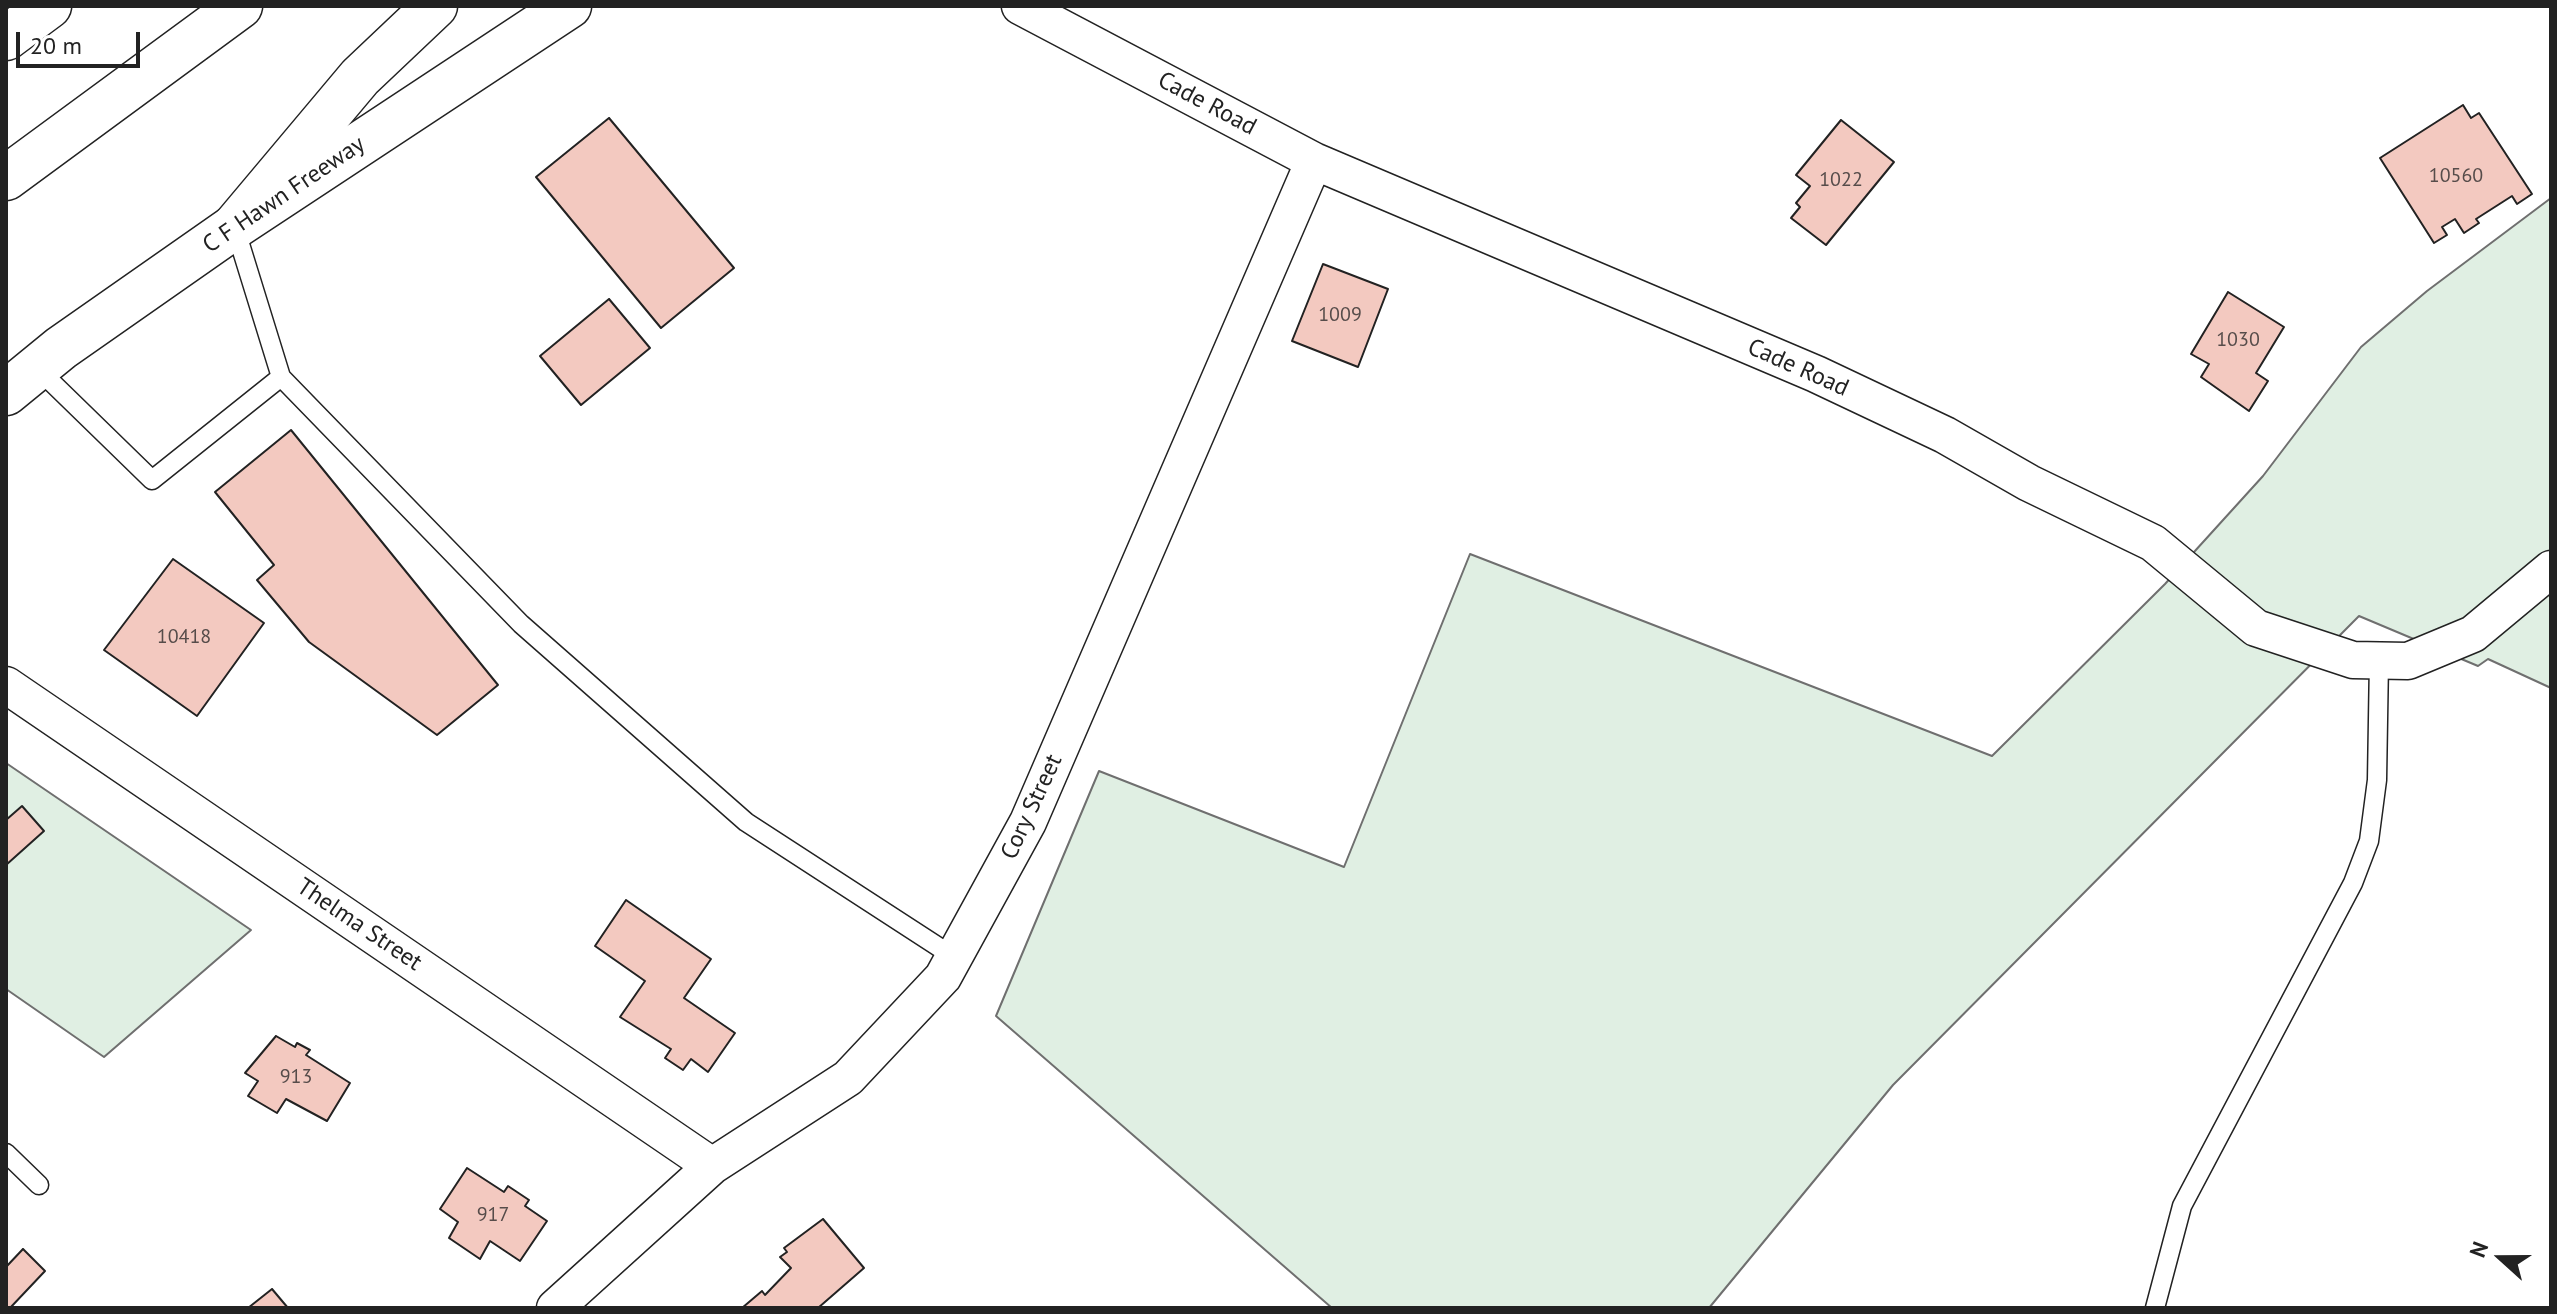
<!DOCTYPE html>
<style>
body{margin:0}
#map{position:relative;width:2557px;height:1314px;overflow:hidden;background:#fff;font-family:"PT Sans",sans-serif}
canvas{display:block}
.frame{position:absolute;inset:0;border:8px solid #222;pointer-events:none}
.north{position:absolute;left:2461px;top:1218px;width:80px;height:80px;-webkit-text-stroke:6px #fff;paint-order:stroke;rotate:291deg;font-size:22px;font-weight:700;line-height:32px;text-align:center;color:#222}
.north::after{content:'';display:block;margin:auto;width:28px;height:36px;background:#222;clip-path:polygon(50% 0,100% 100%,50% 72%,0 100%)}
.scale{position:absolute;left:16px;top:32px;width:124px;height:36px;box-sizing:border-box;border:4px solid #222;border-top:0;padding-left:10px;font-size:24px;line-height:28px;white-space:nowrap;color:#222;-webkit-text-stroke:6px #fff;paint-order:stroke}
</style>
<div id="map">
<canvas width="2557" height="1314"></canvas>
<div class="frame"></div>
<div class="north">N</div>
<div class="scale">20 m</div>
</div>
<script>
const g = document.querySelector('canvas').getContext('2d');
g.lineJoin = 'round';
function fillPath(path, color) {
  g.fillStyle = color;
  g.fill(path, 'evenodd');
}
function toPath(rows) {
  const path = new Path2D();
  for (const r of rows) {
    path.moveTo(r[0], r[1]);
    for (let i = 2; i < r.length; i += 2) path.lineTo(r[i], r[i + 1]);
  }
  return path;
}
function trace(path, color, width, dash) {
  g.strokeStyle = color;
  g.lineWidth = width;
  g.lineCap = dash ? 'butt' : 'round';
  g.setLineDash(dash || []);
  g.stroke(path);
}
function write(font, color, halo, rows, align = 'center') {
  g.font = font + ' "PT Sans",sans-serif';
  g.lineWidth = 6;
  g.setLineDash([]);
  g.textBaseline = 'middle';
  g.strokeStyle = halo;
  g.fillStyle = color;
  for (const [text, x, y, turn = 0] of rows) {
    g.save();
    g.translate(x, y);
    g.rotate((+turn || 0) * Math.PI / 180);
    g.textAlign = isNaN(turn) ? turn : align;
    if (halo) g.strokeText(text, 0, 0);
    g.fillText(text, 0, 0);
    g.restore();
  }
}
const green = toPath([
 [2551,198,2551,688,2488,659,2478,666,2359,616,1893,1085,1709,1308,1332,1308,996,1016,1099,771,1344,867,1470,554,1992,756,2165,584,2263,476,2361,347,2427,291,2551,198],
 [6,763,251,930,104,1057,6,989,6,763]
]);
fillPath(green, '#e0efe3');
trace(green, '#6f6f6f', 2);
const building = toPath([
 [2463,105,2471,118,2479,113,2532,194,2517,204,2512,196,2476,219,2479,223,2464,233,2455,219,2442,227,2447,235,2434,243,2380,158,2463,105],
 [609,118,734,268,661,328,536,177,609,118],
 [1841,120,1894,162,1826,245,1791,218,1800,207,1796,203,1810,186,1796,175,1841,120],
 [1323,264,1388,289,1358,367,1292,341,1323,264],
 [2228,292,2284,327,2256,373,2268,381,2249,411,2201,377,2209,364,2191,354,2228,292],
 [609,299,650,348,581,405,540,356,609,299],
 [291,430,498,685,437,735,309,642,257,580,274,565,215,492,291,430],
 [173,559,264,623,197,716,104,650,173,559],
 [22,806,44,831,6,865,6,820,22,806],
 [626,900,711,959,684,998,735,1033,708,1072,691,1059,683,1070,665,1058,671,1049,620,1017,645,981,595,946,626,900],
 [276,1036,295,1047,297,1043,310,1050,306,1055,350,1083,327,1121,286,1099,277,1113,248,1096,258,1081,245,1073,276,1036],
 [467,1168,504,1192,508,1186,529,1200,525,1206,547,1221,520,1261,490,1241,480,1259,449,1238,458,1222,440,1209,467,1168],
 [823,1219,864,1268,818,1308,742,1308,762,1291,765,1295,791,1268,780,1257,787,1252,784,1248,823,1219],
 [23,1249,45,1271,10,1308,6,1308,6,1267,23,1249],
 [272,1289,288,1308,248,1308,272,1289]
]);
fillPath(building, '#f3c9c0');
trace(building, '#222', 2);
const service = toPath([
 [37,368,152,480,281,377,235,228],
 [281,377,521,624,746,822,954,957],
 [6,1153,39,1185],
 [2155,1308,2182,1206,2353,883,2369,841,2377,780,2379,660]
]);
const minor = toPath([
 [1020,6,1314,161,1816,374,1945,435,2029,483,2153,543,2256,628,2353,660,2408,661,2473,634,2551,569],
 [6,685,712,1166],
 [555,1308,712,1166,848,1078,943,977,1028,822,1314,161]
]);
const secondary = toPath([
 [6,393,61,348,234,227,569,6]
]);
const motorway = toPath([
 [6,38,49,6],
 [6,178,240,6],
 [234,227,360,77,435,6]
]);
trace(service, '#222', 21);
trace(minor, '#222', 39);
trace(secondary, '#222', 47);
trace(motorway, '#222', 47);
trace(service, '#fff', 18);
trace(minor, '#fff', 36);
trace(secondary, '#fff', 44);
trace(motorway, '#fff', 44);
write('20px', '#564c4a', null, [
 ["10560",2456,176],
 ["1022",1841,180],
 ["1009",1340,315],
 ["1030",2238,340],
 ["10418",184,637],
 ["913",296,1077],
 ["917",493,1215]
]);
write('24px', '#222', '#fff', [
 ["Cade Road",1207,104,28],
 ["C F Hawn Freeway",284,195,-34],
 ["Cade Road",1798,368,24],
 ["Cory Street",1032,807,-65],
 ["Thelma Street",359,925,34]
]);
</script>
